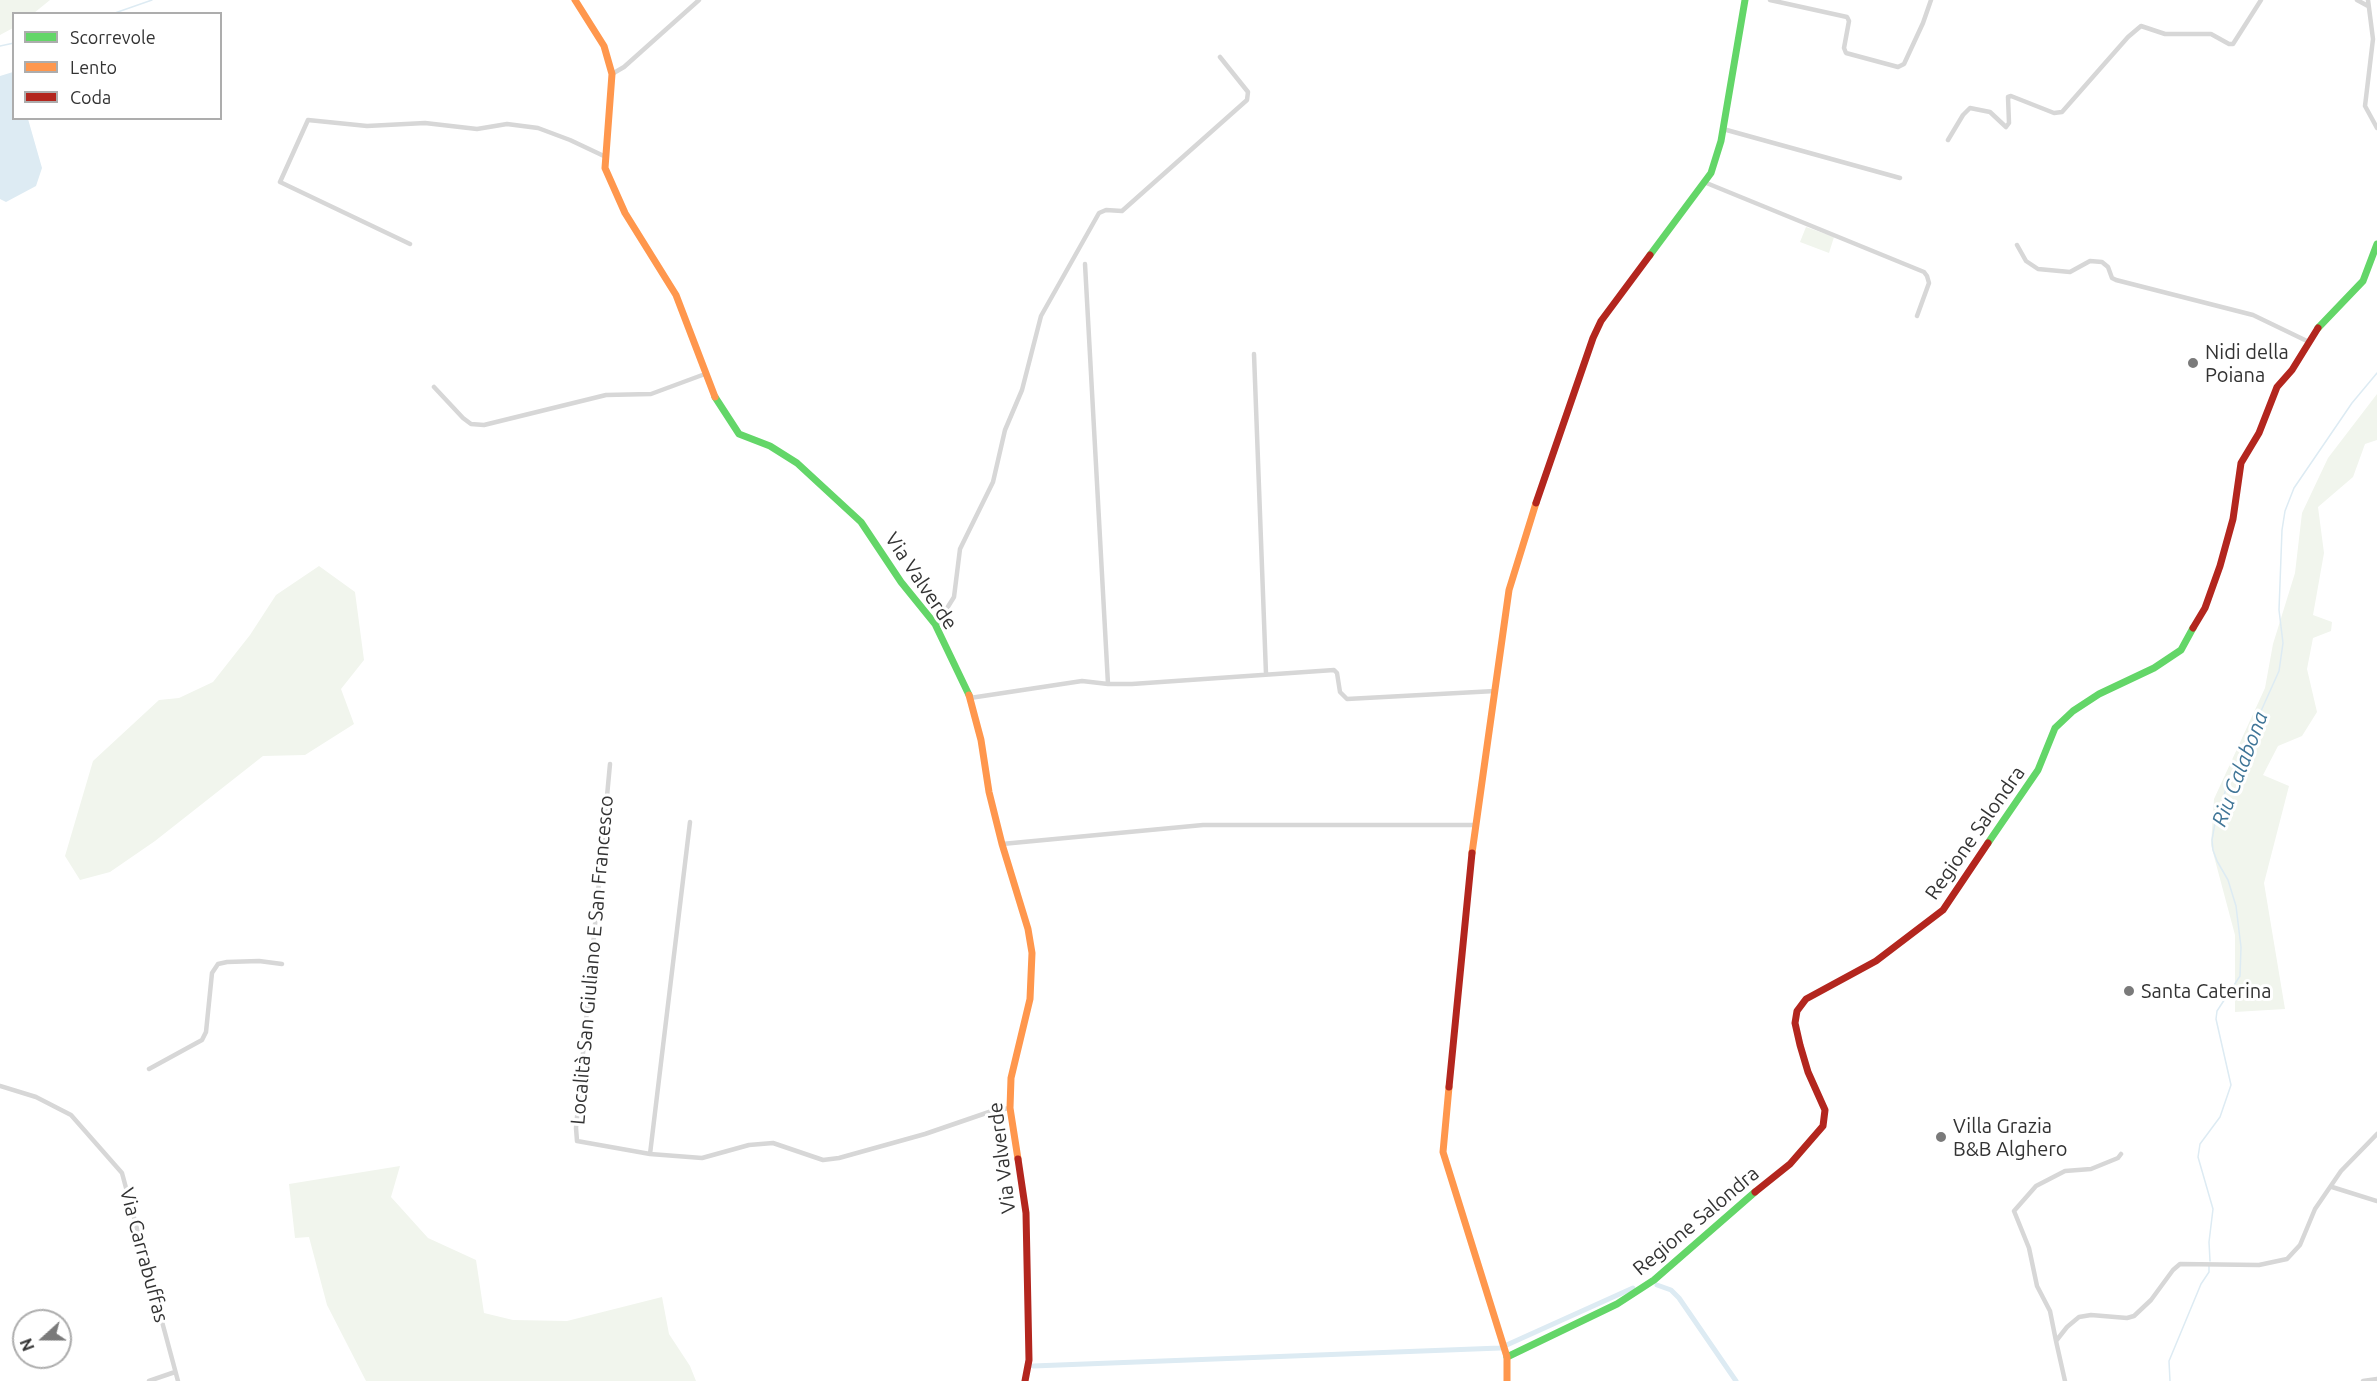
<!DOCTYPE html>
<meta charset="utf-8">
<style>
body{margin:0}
#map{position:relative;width:2377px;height:1381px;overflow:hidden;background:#fff;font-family:Ubuntu,sans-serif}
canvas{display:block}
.legend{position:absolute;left:12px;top:12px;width:210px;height:108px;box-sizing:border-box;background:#fff;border:2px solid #adadad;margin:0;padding:8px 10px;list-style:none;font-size:18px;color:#333}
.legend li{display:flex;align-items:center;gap:12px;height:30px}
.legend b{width:30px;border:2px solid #adadad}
.north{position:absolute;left:12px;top:1309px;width:60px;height:60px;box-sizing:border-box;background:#fff;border:2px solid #adadad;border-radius:50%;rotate:249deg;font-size:16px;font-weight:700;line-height:24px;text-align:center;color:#333}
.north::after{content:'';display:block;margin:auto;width:21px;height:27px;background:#7a7a7a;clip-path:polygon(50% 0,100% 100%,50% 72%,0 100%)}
</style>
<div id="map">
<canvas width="2377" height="1381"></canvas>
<ul class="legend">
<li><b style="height:8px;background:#63d668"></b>Scorrevole</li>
<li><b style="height:8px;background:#ff974d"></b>Lento</li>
<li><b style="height:8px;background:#b3261e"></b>Coda</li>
</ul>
<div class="north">N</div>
</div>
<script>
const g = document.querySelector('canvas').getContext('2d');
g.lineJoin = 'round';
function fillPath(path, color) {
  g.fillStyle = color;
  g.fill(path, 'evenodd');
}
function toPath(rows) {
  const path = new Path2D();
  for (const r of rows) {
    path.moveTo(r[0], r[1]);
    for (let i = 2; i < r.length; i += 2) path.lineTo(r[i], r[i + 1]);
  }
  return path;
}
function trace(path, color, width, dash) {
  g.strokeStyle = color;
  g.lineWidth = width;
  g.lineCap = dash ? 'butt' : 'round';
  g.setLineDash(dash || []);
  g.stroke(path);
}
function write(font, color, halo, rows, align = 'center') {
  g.font = font + ' Ubuntu,sans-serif';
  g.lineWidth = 6;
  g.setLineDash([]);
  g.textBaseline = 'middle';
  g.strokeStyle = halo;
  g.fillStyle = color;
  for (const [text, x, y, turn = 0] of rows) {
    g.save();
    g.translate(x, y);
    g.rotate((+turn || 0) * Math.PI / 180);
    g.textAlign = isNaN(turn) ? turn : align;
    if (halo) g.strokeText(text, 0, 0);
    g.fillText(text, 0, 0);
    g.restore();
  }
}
fillPath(toPath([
 [0,0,50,0,34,13,14,14,13,28,0,35],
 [1806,227,1834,237,1829,253,1800,242],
 [2377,394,2377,440,2365,444,2353,477,2318,507,2324,553,2313,615,2332,622,2331,631,2313,638,2307,669,2317,712,2302,736,2278,746,2263,775,2289,786,2264,883,2285,1009,2235,1012,2235,935,2211,845,2214,799,2265,688,2273,644,2295,573,2302,513,2328,458],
 [319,566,355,592,364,660,341,689,354,724,305,755,263,756,155,841,110,872,80,880,65,856,93,761,159,700,179,698,213,682,250,635,276,595],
 [400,1166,391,1197,428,1238,476,1260,484,1313,513,1320,567,1321,662,1297,669,1334,690,1366,696,1381,366,1381,327,1305,309,1237,295,1238,289,1184]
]), '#f1f5ed');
fillPath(toPath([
 [13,72,14,118,28,119,42,168,36,186,6,202,0,199,0,76]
]), '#ddebf3');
trace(toPath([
 [112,14,152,0],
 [0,46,14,43],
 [2210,1261,2209,1242,2213,1209,2198,1157,2200,1144,2220,1117,2231,1085,2216,1019,2217,1011,2240,976,2241,947,2236,906,2228,880,2217,861,2213,850,2212,840,2215,823,2226,789,2279,671,2283,643,2279,610,2282,530,2285,511,2294,488,2352,403,2377,373],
 [2170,1381,2169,1361,2201,1284,2209,1272,2209,1266]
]), '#ddebf3', 1.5);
trace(toPath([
 [1657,1285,1671,1290,1679,1298,1736,1381],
 [1033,1366,1500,1348,1633,1288]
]), '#ddebf3', 5);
trace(toPath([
 [1770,0,1847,17,1849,21,1844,48,1846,53,1898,67,1904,64,1923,23,1931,0],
 [2357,0,2368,6],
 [2368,0,2373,39,2365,106,2377,128],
 [612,74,624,67,699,0],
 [1723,129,1900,178],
 [1948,140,1963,115,1970,108,1990,112,2006,127,2009,123,2008,97,2011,96,2054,113,2062,112,2128,37,2141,26,2165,34,2211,34,2229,44,2233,44,2261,0],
 [1704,182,1924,272,1927,276,1929,283,1917,316],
 [410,244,280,182,308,120,367,126,425,123,477,129,507,124,538,128,570,140,606,157],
 [2017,245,2026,261,2038,269,2070,272,2090,261,2102,262,2108,267,2112,278,2116,280,2253,315,2309,342],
 [1085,264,1108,684],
 [1254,354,1266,674],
 [434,387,463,418,471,424,484,425,606,395,651,394,705,374],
 [936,626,954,597,960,549,993,482,1005,430,1022,390,1041,316,1099,213,1106,210,1122,211,1247,100,1248,92,1220,57],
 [970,698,1082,681,1108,684,1132,684,1334,670,1337,673,1340,692,1347,699,1495,691],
 [610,764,576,1128,577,1141,650,1154,702,1158,749,1145,773,1143,823,1160,839,1158,925,1134,992,1111,1010,1108],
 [1002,844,1203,825,1475,825],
 [149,1069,202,1040,206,1032,212,973,218,964,227,962,259,961,282,964],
 [0,1086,36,1097,71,1115,122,1173,178,1381],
 [650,1154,690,822],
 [2332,1187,2377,1201],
 [2056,1341,2050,1311,2037,1286,2029,1248,2014,1211,2036,1186,2065,1171,2091,1169,2118,1158,2121,1154],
 [149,1381,175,1372],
 [2065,1381,2056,1341,2067,1327,2079,1317,2091,1315,2127,1318,2134,1316,2151,1300,2173,1270,2180,1264,2259,1265,2287,1259,2300,1245,2315,1209,2341,1171,2377,1134],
 [2363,1381,2377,1379]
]), '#d7d7d7', 4.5);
trace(toPath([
 [1650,255,1711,173,1721,141,1745,0],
 [2318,328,2363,281,2377,244],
 [715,397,739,434,770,446,797,463,861,522,901,582,935,624,969,695],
 [1988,843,2038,770,2055,728,2073,711,2099,694,2154,668,2181,650,2193,628],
 [1507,1357,1617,1304,1654,1280,1755,1192]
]), '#63d668', 7);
trace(toPath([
 [575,0,604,46,612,74,605,168,625,213,676,295,715,397],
 [969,695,981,740,989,792,1002,844,1028,929,1032,953,1030,999,1011,1078,1010,1108,1018,1159],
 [1472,853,1509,590,1536,503],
 [1449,1087,1443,1152,1507,1357,1507,1381]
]), '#ff974d', 7);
trace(toPath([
 [1536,503,1593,338,1601,321,1650,255],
 [2193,628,2205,608,2220,566,2233,519,2241,463,2259,433,2277,387,2292,370,2318,328],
 [1449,1087,1472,853],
 [1018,1159,1026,1213,1029,1360,1025,1381],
 [1755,1192,1790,1164,1823,1126,1825,1110,1808,1072,1800,1045,1795,1023,1797,1011,1806,999,1876,961,1943,910,1988,843]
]), '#b3261e', 7);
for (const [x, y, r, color] of [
 [2193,363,6,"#7a7a7a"],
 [2129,991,6,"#7a7a7a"],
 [1941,1137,6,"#7a7a7a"]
]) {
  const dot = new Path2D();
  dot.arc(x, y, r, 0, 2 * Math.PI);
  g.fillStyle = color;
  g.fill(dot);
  trace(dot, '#fff', 2);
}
write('20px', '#333', '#fff', [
 ["Nidi della",2205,352],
 ["Poiana",2205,375],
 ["Santa Caterina",2141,991],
 ["Villa Grazia",1953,1126],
 ["B&B Alghero",1953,1149]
], 'left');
write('20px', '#333', '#fff', [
 ["Via Valverde",921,581,56],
 ["Regione Salondra",1975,833,-55],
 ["Località San Giuliano E San Francesco",592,960,-85],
 ["Via Valverde",1002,1158,-97],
 ["Regione Salondra",1696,1221,-40],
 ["Via Carrabuffas",144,1255,75]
]);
write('italic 21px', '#3f7597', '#fff', [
 ["Riu Calabona",2240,769,-69]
]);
</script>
